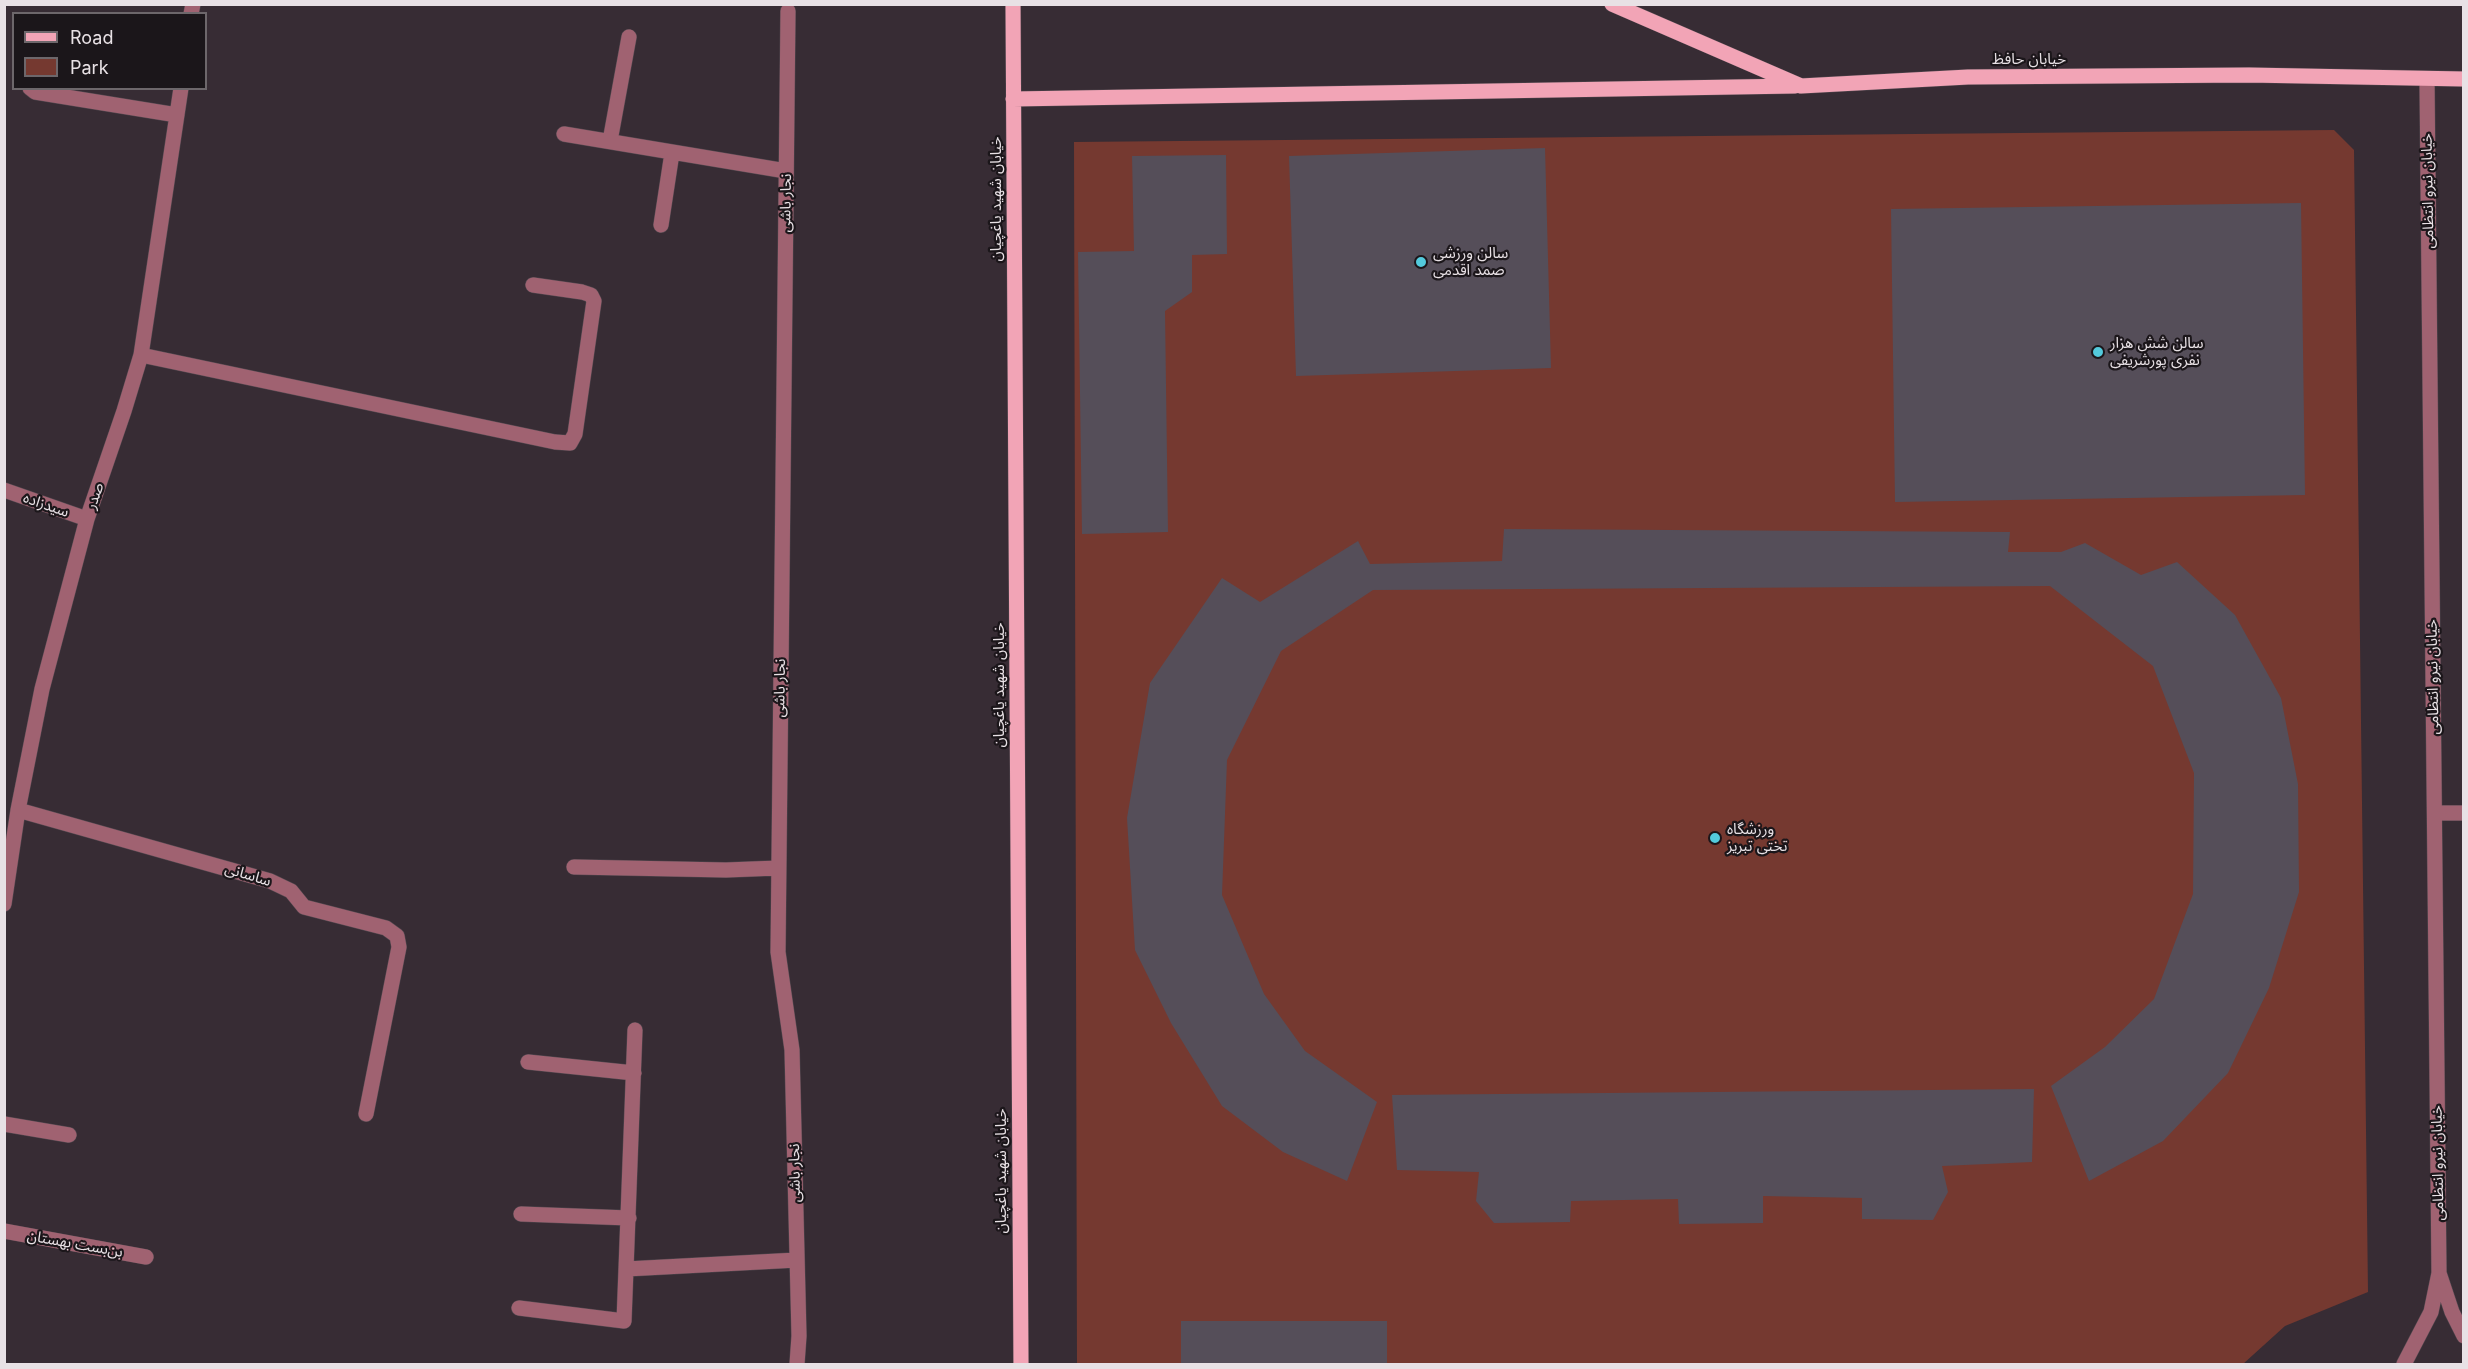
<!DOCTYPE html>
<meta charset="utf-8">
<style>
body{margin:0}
#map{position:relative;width:2468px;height:1369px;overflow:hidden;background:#372c34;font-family:Inter,sans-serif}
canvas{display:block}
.frame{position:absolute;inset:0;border:6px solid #e8e1e5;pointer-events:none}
.legend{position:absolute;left:12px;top:12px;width:195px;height:78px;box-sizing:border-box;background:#1b161a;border:2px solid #6d676b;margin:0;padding:8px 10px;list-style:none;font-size:18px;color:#e8e1e5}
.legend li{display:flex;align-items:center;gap:12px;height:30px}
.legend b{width:30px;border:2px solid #6d676b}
</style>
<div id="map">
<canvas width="2468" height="1369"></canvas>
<div class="frame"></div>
<ul class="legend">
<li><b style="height:8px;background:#f2a4b6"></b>Road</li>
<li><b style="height:16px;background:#753930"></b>Park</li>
</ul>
</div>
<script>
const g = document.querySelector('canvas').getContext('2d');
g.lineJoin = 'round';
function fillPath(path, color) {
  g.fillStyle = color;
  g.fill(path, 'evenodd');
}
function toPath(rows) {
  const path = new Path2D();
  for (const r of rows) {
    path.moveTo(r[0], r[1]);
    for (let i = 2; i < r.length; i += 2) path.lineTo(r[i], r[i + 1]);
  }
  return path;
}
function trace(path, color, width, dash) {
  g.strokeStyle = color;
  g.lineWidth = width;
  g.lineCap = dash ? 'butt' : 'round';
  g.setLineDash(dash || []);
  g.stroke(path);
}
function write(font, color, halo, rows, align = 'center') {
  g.font = font + ' Inter,"Noto Sans Arabic",sans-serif';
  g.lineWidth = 4.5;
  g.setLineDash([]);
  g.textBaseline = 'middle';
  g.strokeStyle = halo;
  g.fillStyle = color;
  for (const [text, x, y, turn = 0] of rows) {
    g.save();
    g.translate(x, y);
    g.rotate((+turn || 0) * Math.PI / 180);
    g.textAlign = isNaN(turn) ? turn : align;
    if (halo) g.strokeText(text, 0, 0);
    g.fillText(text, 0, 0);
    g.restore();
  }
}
fillPath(toPath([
 [2334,130,2354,150,2368,1292,2285,1326,2243,1364,1077,1364,1074,142]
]), '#753930');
fillPath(toPath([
 [1545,148,1551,368,1296,376,1289,156],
 [1226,155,1227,254,1192,255,1192,292,1165,311,1168,532,1082,534,1078,252,1134,251,1132,156],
 [2301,203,2305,495,1895,502,1891,209],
 [1504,529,2010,532,2008,552,2061,552,2085,543,2141,575,2177,562,2235,615,2281,698,2298,784,2299,892,2269,988,2228,1073,2163,1141,2089,1181,2051,1086,2105,1047,2154,999,2193,894,2194,773,2153,666,2050,586,1373,590,1281,651,1227,760,1222,895,1264,994,1305,1051,1377,1102,1347,1181,1283,1152,1222,1106,1171,1023,1135,950,1127,818,1150,683,1222,578,1260,602,1358,541,1370,564,1502,561],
 [2034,1089,2032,1162,1942,1166,1948,1192,1933,1220,1862,1219,1862,1198,1763,1196,1763,1223,1679,1224,1678,1199,1571,1201,1570,1222,1494,1223,1476,1201,1479,1172,1397,1170,1392,1095],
 [1181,1321,1387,1321,1387,1364,1181,1364]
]), '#554e59');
const minor = toPath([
 [788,11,778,952,792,1050,799,1336,797,1364],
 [191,14,193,4],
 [30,88,35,92,177,115],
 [564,134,786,171],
 [610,141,629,37],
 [661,225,672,153],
 [141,355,555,442,570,443,575,434,594,301,591,295,582,292,533,285],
 [4,490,87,519],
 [18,810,270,881,291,891,304,907,386,928,397,936,399,947,366,1114],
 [2435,813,2464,813],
 [574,867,726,870,778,868],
 [4,904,18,810,42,689,87,519,124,411,141,355,181,88],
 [635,1030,626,1269,797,1260],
 [528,1062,634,1073],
 [4,1124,69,1135],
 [521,1214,629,1218],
 [4,1231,146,1257],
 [2439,1273,2452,1312,2464,1336],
 [519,1308,624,1321,626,1269],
 [2404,1364,2431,1312,2439,1273,2427,80]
]);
const major = toPath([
 [1013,4,1021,1364],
 [1612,4,1801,86,1968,77,2249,75,2464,79],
 [1013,99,1795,86]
]);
trace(minor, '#534950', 16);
trace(major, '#534950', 16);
trace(minor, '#a06271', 15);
trace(major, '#f2a4b6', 15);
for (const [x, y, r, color] of [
 [1421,262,6,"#53cadc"],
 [2098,352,6,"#53cadc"],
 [1715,838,6,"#53cadc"]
]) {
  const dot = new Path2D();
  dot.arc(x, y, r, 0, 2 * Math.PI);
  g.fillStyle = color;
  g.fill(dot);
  trace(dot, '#1b161a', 2);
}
write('15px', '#e8e1e5', '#1b161a', [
 ["خیابان حافظ",2029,59],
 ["خیابان نیرو انتظامی",2428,191,-91],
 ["خیابان شهید یاغچیان",996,199,-90],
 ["نجار باشی",786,203,-89],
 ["صدر",95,496,-71],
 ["سیدزاده",46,505,19],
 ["خیابان نیرو انتظامی",2433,677,-91],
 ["خیابان شهید یاغچیان",999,685,-90],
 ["نجار باشی",780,688,-89],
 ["ساسانی",248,875,17],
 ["خیابان نیرو انتظامی",2438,1163,-91],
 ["خیابان شهید یاغچیان",1001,1171,-90],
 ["نجار باشی",795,1173,-91],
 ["بن‌بست بهستان",75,1244,10]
]);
write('15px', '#e8e1e5', '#1b161a', [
 ["سالن ورزشی",1433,253],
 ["صمد اقدمی",1433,270],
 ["سالن شش هزار",2110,343],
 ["نفری پورشریفی",2110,360],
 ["ورزشگاه",1727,829],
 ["تختی تبریز",1727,846]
], 'left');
</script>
